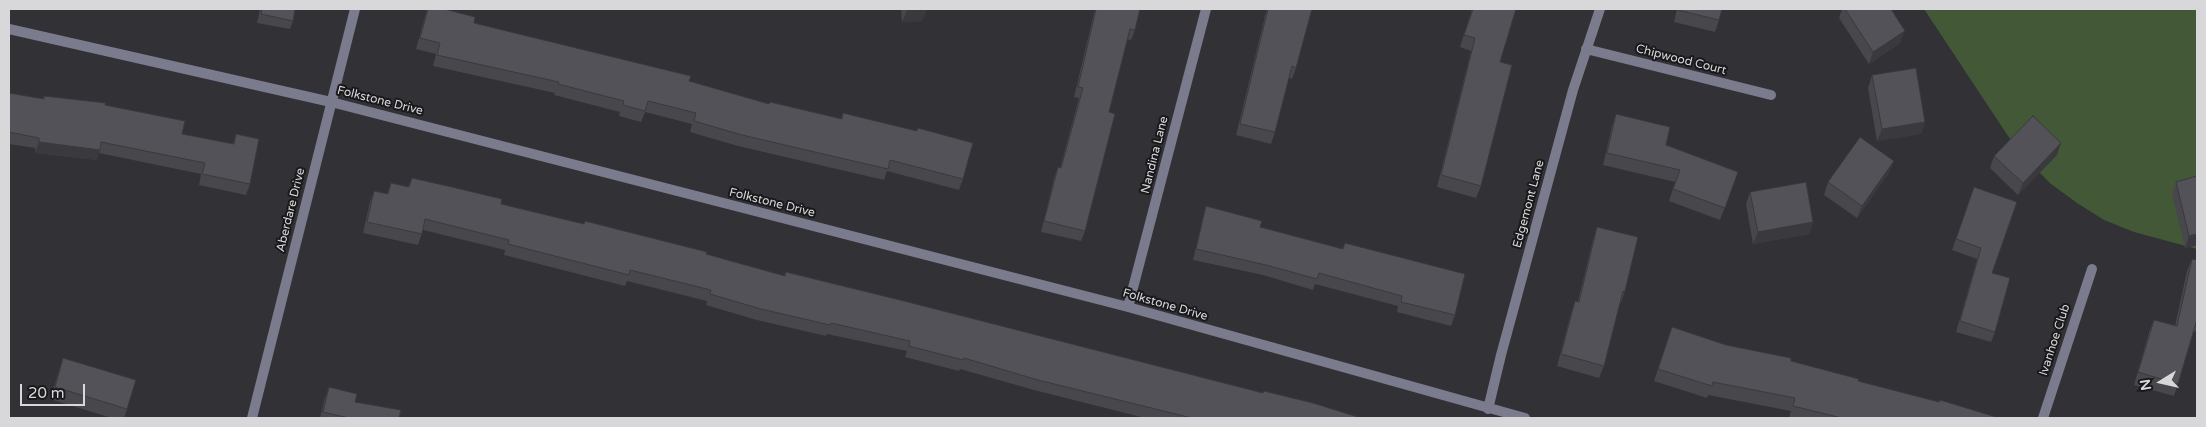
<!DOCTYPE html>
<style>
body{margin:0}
#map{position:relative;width:2206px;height:427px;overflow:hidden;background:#313136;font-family:"Varela Round",sans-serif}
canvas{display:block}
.frame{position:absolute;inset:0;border:10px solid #d8d8db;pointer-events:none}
.north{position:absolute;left:2136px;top:357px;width:50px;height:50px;-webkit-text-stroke:4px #19191c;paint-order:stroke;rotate:260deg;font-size:14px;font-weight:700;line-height:20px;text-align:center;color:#d8d8db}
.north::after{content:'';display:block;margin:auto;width:18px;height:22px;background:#d8d8db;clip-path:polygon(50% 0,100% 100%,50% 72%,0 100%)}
.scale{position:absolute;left:20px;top:384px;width:65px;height:22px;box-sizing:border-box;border:2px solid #d8d8db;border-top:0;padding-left:6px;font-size:15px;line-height:18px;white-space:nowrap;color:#d8d8db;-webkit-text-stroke:4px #19191c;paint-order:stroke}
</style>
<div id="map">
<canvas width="2206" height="427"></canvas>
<div class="frame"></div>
<div class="north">N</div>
<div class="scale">20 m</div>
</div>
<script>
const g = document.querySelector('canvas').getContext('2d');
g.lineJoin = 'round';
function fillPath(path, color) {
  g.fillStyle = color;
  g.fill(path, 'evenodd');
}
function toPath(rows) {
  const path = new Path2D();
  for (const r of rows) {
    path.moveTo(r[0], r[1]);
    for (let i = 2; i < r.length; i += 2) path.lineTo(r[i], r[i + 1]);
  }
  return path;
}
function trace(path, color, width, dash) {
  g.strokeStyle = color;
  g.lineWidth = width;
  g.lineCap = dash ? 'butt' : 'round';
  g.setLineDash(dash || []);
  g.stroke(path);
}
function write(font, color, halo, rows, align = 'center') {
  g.font = font + ' "Varela Round",sans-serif';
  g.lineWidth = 4;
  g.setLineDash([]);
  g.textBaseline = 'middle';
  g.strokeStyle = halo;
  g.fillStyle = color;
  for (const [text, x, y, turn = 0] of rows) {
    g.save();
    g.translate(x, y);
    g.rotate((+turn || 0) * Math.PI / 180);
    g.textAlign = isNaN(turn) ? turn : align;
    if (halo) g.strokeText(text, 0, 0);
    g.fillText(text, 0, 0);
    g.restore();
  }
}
fillPath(toPath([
 [1924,9,2197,9,2197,249,2134,232,2104,220,2077,203,2051,184,2028,161,2008,136]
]), '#435836');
trace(toPath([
 [9,29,331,102,1128,307,1525,418],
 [1586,49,1771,95],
 [1128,307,1206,9],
 [1488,409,1501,355,1573,90,1600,9],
 [252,418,355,9],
 [2043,418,2092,269]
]), '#7b7b8e', 10);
fillPath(toPath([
 [260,9,295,9,293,21,290,29,257,23],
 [427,9,444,9,474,23,689,81,769,104,841,119,843,113,963,179,959,190,887,171,884,180,738,146,690,132,692,124,645,112,641,122,619,116,620,112,554,95,555,93,433,66,436,54,416,49],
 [901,9,927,9,922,21,902,22],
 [1095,9,1140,9,1135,30,1131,40,1127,39,1109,112,1085,231,1081,241,1041,232,1054,178,1058,167,1060,168,1079,98,1074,97],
 [1267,9,1313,9,1313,10,1311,9,1296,68,1292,79,1289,78,1275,132,1271,144,1236,135,1265,16],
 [1472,9,1516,9,1500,62,1481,186,1476,198,1437,187,1471,51,1460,47],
 [1677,9,1722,9,1719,20,1715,32,1674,22],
 [1842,9,1891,9,1900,43,1869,64,1839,18],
 [1872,75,1925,122,1921,134,1877,141,1868,88],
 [9,93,43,99,44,96,105,105,182,134,233,144,236,134,250,184,246,195,199,185,201,174,99,153,97,160,35,153,35,148,9,144],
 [1616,114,1666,145,1738,172,1720,220,1669,201,1675,182,1603,165,1612,126],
 [2057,155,2018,195,1990,168,1994,156],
 [1889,173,1857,218,1824,195,1828,182],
 [2197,176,2197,245,2185,248,2172,194,2176,182],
 [412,178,501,204,706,254,784,276,786,272,1361,418,1145,418,1034,390,960,369,959,371,905,357,907,351,827,334,826,336,757,320,706,305,707,301,627,281,625,286,504,255,505,250,423,230,418,245,363,233,370,202,374,191,387,194,391,183,408,187],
 [1974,187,1992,273,1995,332,1991,342,1956,332,1977,259,1952,250],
 [1750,192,1813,222,1809,234,1753,244,1746,204],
 [1206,206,1260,227,1342,249,1345,243,1455,315,1451,326,1397,312,1398,306,1315,284,1313,290,1263,275,1193,260,1203,217],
 [1597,227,1625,291,1621,303,1620,303,1604,366,1599,378,1557,366,1571,313,1575,301,1578,301,1593,240],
 [2192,259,2197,260,2197,332,2194,331,2178,384,2174,396,2134,385,2149,332,2154,320,2175,326,2187,271],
 [1672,327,1726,345,1791,361,1858,381,1995,418,1789,418,1791,411,1708,395,1707,398,1654,381],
 [63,358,127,409,124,418,112,418,50,399],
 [329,387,355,402,399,418,320,418,325,398]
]), '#47474c');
fillPath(toPath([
 [927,9,922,21,902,22,907,10],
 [1905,31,1900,43,1869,64,1873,52],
 [1925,122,1921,134,1877,141,1882,129],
 [39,142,100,150,97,160,35,153],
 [2061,143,2057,155,2018,195,2023,183],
 [1894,161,1889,173,1857,218,1862,206],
 [1813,222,1809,234,1753,244,1758,232],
 [2197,234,2197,245,2185,248,2189,236]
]), '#39393e');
const building = toPath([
 [262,9,295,9,293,21,261,14,262,9],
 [428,9,444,9,475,17,474,23,691,76,689,81,769,104,770,102,842,119,843,113,917,131,918,128,973,143,963,179,890,160,888,169,742,135,694,121,696,113,648,101,645,111,623,105,624,101,558,84,559,82,437,55,440,43,420,38,428,9],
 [906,9,923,9,907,10,906,9],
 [1096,9,1140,9,1135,30,1130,29,1109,112,1115,114,1085,231,1044,221,1058,167,1061,168,1083,88,1078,87,1096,9],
 [1268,9,1312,9,1296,68,1292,66,1275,132,1240,124,1268,9],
 [1473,9,1516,9,1500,62,1512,65,1481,186,1441,175,1475,38,1464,35,1473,9],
 [1679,9,1722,9,1719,20,1678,10,1679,9],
 [1845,9,1891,9,1905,31,1873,52,1845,9],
 [1916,68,1925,122,1882,129,1872,75,1916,68],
 [9,93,44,99,44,96,106,103,105,105,185,121,182,134,234,144,236,134,259,139,250,184,202,174,205,163,101,142,100,150,39,142,39,138,9,132,9,93],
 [1616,114,1670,127,1666,145,1738,172,1725,208,1673,189,1680,170,1607,153,1616,114],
 [2033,116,2061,143,2023,183,1994,156,2033,116],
 [1860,137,1894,161,1862,206,1828,182,1860,137],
 [2197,176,2197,234,2189,236,2176,182,2197,176],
 [412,178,452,187,502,199,501,204,584,224,585,221,707,252,706,254,785,276,786,272,904,301,1263,393,1264,391,1313,403,1361,418,1192,418,1038,380,964,358,963,360,909,346,910,341,831,323,830,325,761,309,710,294,711,290,630,270,629,275,508,244,509,240,425,219,422,234,367,222,374,191,388,194,391,183,409,187,412,178],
 [1806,182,1813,222,1758,232,1750,192,1806,182],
 [1974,187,2017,202,1992,273,2010,278,1995,332,1960,321,1981,248,1956,239,1974,187],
 [1206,206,1262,221,1260,227,1343,249,1345,243,1465,274,1455,315,1401,302,1402,296,1319,273,1317,279,1266,265,1196,249,1206,206],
 [1597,227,1638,237,1625,291,1623,291,1604,366,1561,354,1575,301,1579,302,1597,227],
 [2192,259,2197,260,2197,319,2178,384,2138,372,2154,320,2177,326,2192,259],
 [1672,327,1726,345,1791,358,1791,361,1859,379,1858,381,1939,402,1940,400,1996,417,1995,418,1842,418,1793,406,1795,398,1713,382,1712,386,1658,369,1672,327],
 [63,358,136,380,127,409,55,387,63,358],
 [329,387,357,394,355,402,401,410,399,418,349,418,323,412,329,387]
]);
fillPath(building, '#525258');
trace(building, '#39393e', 1);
write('12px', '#d8d8db', '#19191c', [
 ["Chipwood Court",1681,60,14],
 ["Folkstone Drive",380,101,14],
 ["Nandina Lane",1155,155,-76],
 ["Folkstone Drive",772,203,14],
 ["Edgemont Lane",1529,204,-75],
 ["Aberdare Drive",291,210,-76],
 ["Folkstone Drive",1165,305,16],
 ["Ivanhoe Club",2055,340,-72]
]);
</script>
